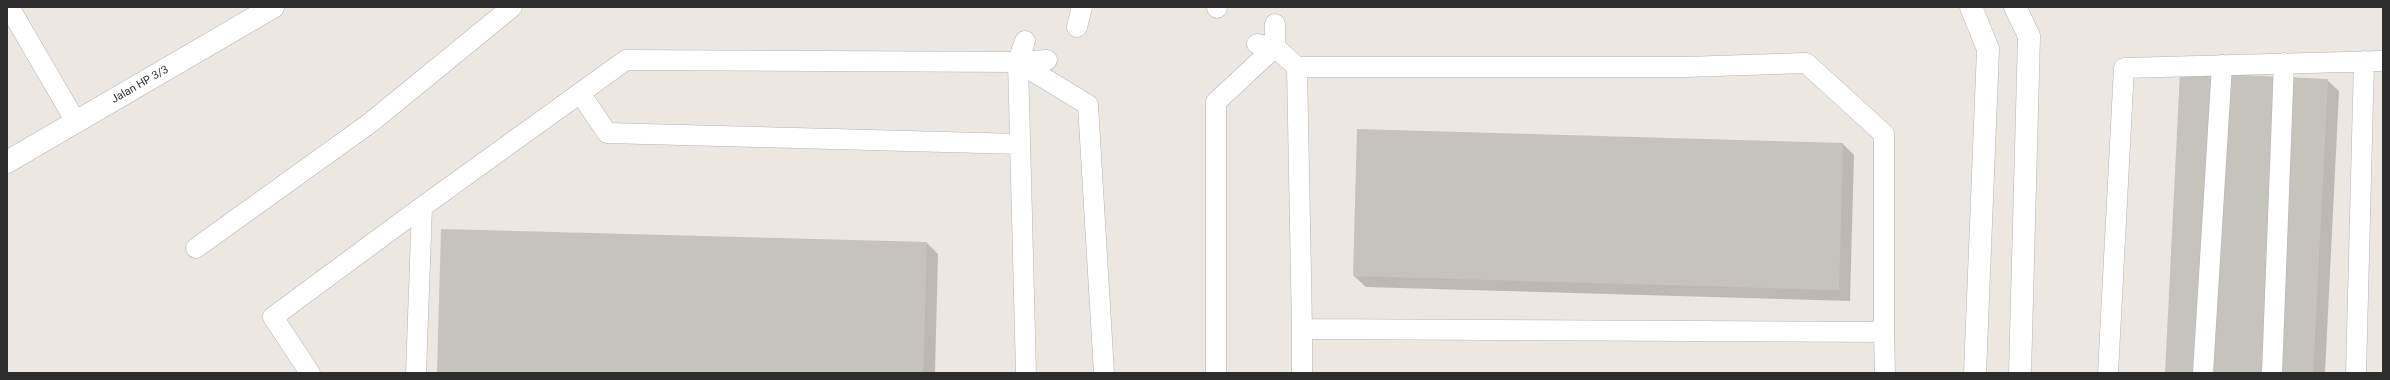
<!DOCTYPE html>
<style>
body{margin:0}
#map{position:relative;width:2390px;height:380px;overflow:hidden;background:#ede7e1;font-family:Roboto,sans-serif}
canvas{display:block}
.frame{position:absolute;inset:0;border:8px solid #2d2d2d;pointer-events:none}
</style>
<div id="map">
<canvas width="2390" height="380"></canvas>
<div class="frame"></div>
</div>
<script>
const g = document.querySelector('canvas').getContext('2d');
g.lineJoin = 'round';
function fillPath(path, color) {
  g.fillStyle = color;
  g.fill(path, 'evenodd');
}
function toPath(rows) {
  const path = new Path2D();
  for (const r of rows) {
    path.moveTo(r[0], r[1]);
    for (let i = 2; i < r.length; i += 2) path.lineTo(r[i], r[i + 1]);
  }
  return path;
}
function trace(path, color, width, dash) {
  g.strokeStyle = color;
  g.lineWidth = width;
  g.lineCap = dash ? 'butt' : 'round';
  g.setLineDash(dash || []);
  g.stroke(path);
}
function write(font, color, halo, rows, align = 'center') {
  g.font = font + ' Roboto,sans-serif';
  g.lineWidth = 4;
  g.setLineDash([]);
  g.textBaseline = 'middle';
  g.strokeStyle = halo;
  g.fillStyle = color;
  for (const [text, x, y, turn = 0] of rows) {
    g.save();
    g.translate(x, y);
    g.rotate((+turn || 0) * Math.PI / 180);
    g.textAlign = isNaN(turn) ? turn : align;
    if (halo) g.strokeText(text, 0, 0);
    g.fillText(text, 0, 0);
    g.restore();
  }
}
fillPath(toPath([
 [2327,80,2339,91,2325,373,2166,373],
 [1358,130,1843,144,1854,155,1850,301,1366,287,1354,276],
 [442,230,927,243,938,254,935,373,438,373]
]), '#0003');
fillPath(toPath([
 [2180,72,2328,79,2313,373,2165,373],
 [1357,129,1843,143,1839,290,1353,276],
 [441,229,927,242,923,373,437,373]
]), '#c6c2bc');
const service = toPath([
 [9,7,76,122],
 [1217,7,1217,8],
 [1077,27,1082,7],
 [1025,41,1018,62,1026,373],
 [1257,44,1275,47,1297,67,1686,67,1806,63,1884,134,1884,332,1302,329,1297,67],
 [1018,62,1088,105,1104,373],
 [580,93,607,133,1020,144],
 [196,248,370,123,512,7],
 [1302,329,1302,373],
 [1884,332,1885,373],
 [310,373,273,317,422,207],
 [416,373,422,207,626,60,1018,62,1047,60],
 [1216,373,1216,102,1275,47,1275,24],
 [2108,373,2124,68,2383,61],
 [2203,373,2222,65],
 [2272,373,2284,63],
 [2356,373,2364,61]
]);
const minor = toPath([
 [1971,7,1988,49,1975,373],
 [2015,7,2029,36,2020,373],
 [7,162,273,7]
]);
trace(service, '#b1b3bc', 21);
trace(minor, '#b1b3bc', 23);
trace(service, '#fff', 20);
trace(minor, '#fff', 22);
write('11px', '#2d2d2d', '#fff', [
 ["Jalan HP 3/3",140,85,-30]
]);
</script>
